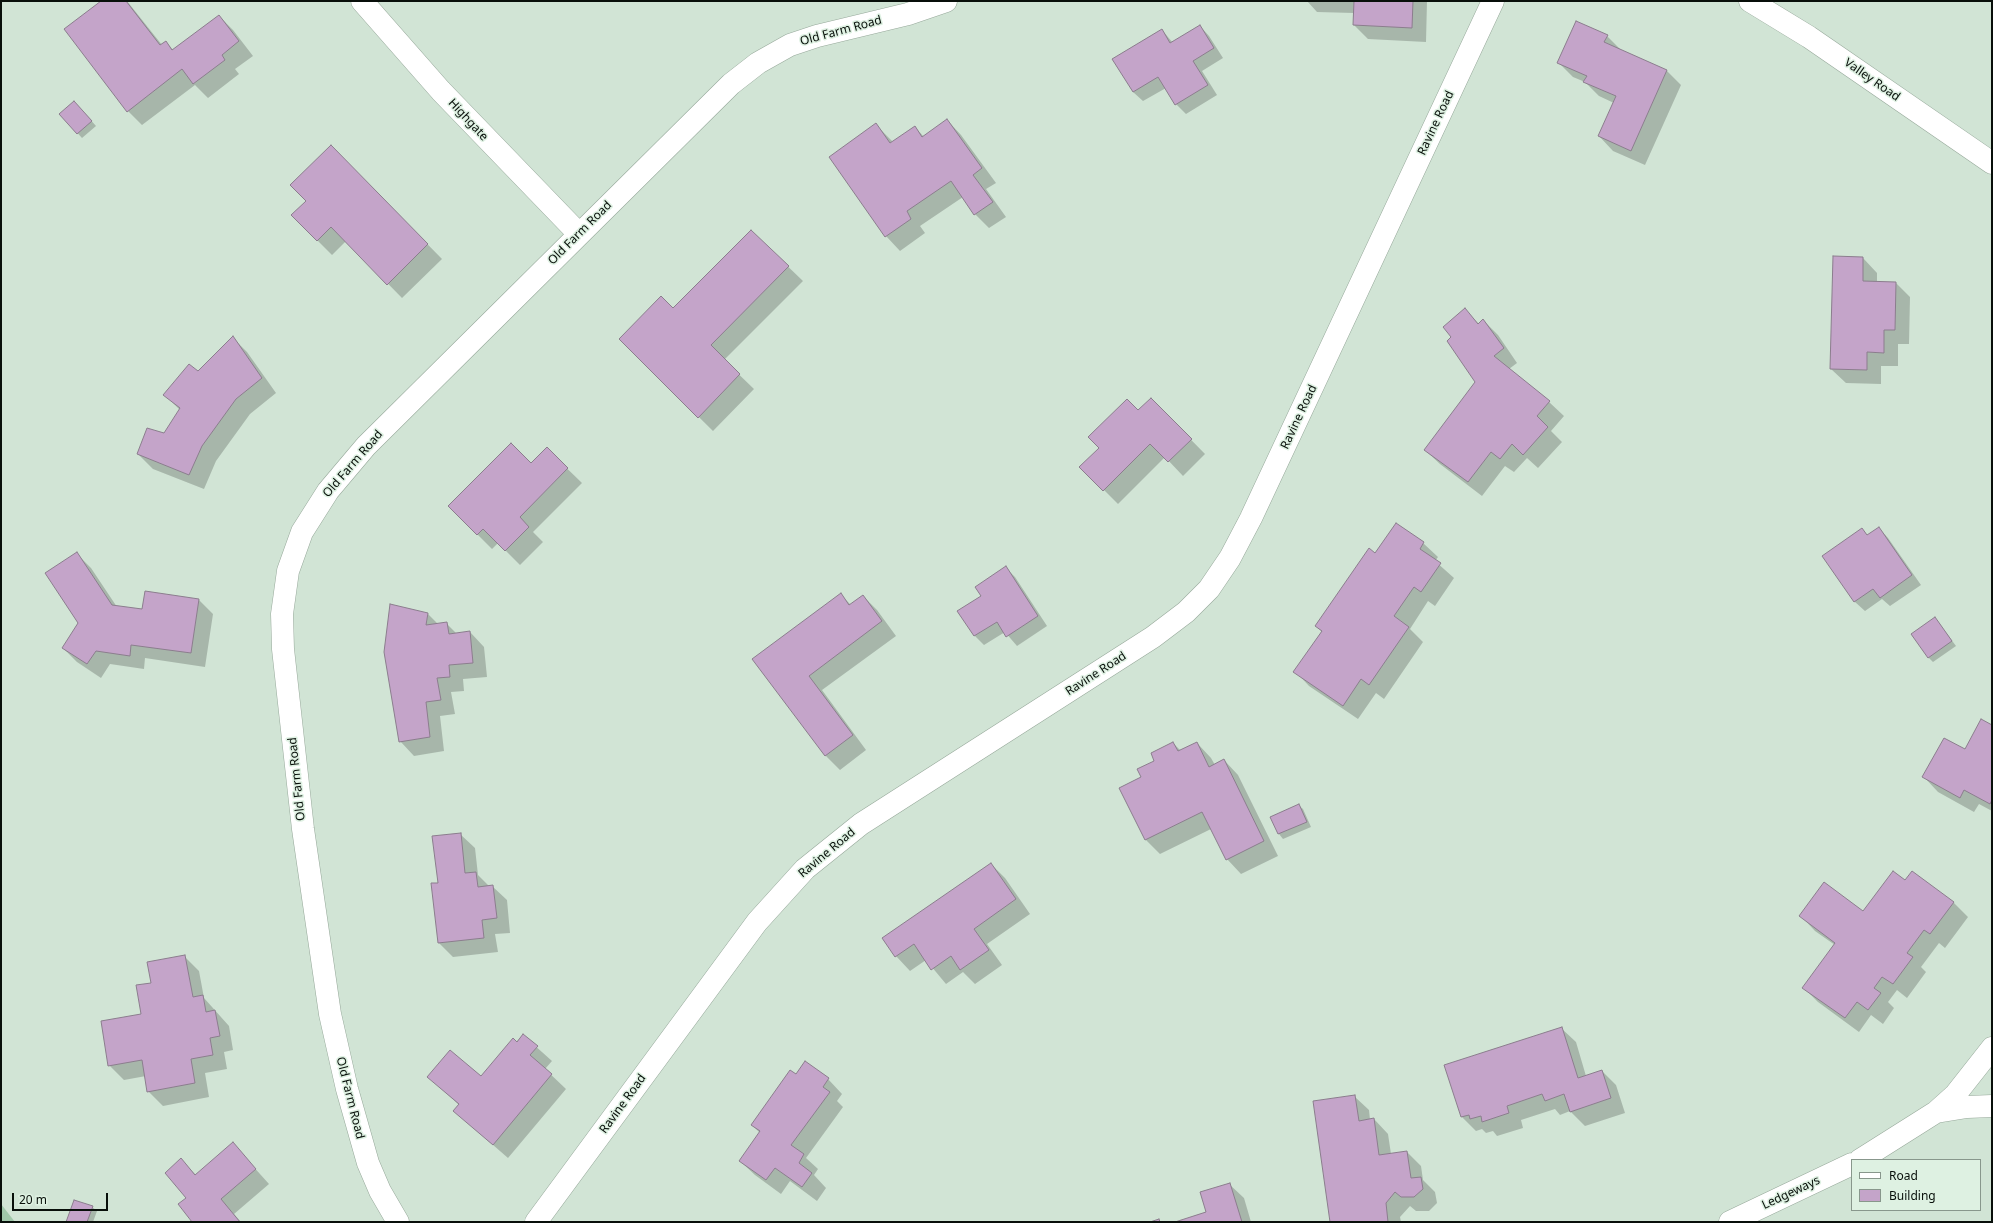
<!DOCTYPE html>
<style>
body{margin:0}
#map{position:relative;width:1993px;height:1223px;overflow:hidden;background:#d1e4d5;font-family:"Noto Sans",sans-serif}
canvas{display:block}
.frame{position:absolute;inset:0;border:2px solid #080f0a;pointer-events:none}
.legend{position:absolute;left:1851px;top:1159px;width:130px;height:52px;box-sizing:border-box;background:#def1e2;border:1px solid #88978c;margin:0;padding:5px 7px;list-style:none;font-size:12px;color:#080f0a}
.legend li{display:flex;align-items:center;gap:8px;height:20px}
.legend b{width:20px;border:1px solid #88978c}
.scale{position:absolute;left:12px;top:1193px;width:96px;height:18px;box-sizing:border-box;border:2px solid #080f0a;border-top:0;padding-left:5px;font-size:12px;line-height:14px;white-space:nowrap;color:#080f0a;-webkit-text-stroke:3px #def1e2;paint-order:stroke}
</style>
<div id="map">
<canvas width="1993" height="1223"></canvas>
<div class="frame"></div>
<ul class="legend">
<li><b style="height:5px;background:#fff"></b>Road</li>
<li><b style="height:11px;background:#c4a4c9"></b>Building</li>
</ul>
<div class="scale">20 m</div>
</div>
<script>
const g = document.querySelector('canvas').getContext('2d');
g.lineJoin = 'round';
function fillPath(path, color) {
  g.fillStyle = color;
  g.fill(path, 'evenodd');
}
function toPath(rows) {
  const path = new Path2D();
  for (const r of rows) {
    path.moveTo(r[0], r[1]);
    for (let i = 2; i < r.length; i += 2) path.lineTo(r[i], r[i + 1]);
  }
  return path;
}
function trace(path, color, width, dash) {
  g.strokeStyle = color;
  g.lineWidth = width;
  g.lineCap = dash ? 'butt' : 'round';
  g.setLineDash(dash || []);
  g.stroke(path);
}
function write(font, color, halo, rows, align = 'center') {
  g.font = font + ' "Noto Sans",sans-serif';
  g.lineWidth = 3;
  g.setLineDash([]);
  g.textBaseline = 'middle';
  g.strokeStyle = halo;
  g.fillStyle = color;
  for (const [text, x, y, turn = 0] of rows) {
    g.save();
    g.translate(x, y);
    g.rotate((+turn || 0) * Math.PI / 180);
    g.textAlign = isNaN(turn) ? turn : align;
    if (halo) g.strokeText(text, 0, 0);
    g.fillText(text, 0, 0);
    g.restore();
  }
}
fillPath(toPath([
 [1,1204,15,1222,1,1222]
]), '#a0c8aa');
fillPath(toPath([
 [102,1,127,1,162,45,166,42,174,51,219,16,233,30,253,56,235,69,239,74,208,98,195,85,142,125,128,111],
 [1307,1,1427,1,1426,42,1368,39,1354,25,1354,13,1317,12],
 [1200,26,1209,36,1223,58,1202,71,1217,95,1186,114,1176,104,1166,88,1143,101,1133,92,1162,30,1173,43],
 [1607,36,1622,51,1667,71,1681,85,1645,165,1613,151,1599,136,1614,103,1599,96,1585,82,1573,77,1558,62],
 [79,107,96,126,82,138,60,114],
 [947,120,961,135,996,183,986,189,1006,217,989,228,975,214,963,197,920,226,925,233,900,251,886,236,876,125,893,142,915,127,924,137],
 [331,146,442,259,402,298,346,241,332,255,292,215,307,201],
 [751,231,803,281,724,360,754,389,713,431,620,339,673,309],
 [1863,258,1877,273,1877,282,1896,283,1910,297,1909,344,1898,344,1898,366,1881,366,1881,384,1846,383,1831,369],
 [1465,310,1479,324,1483,320,1498,335,1517,363,1509,369,1549,402,1564,416,1551,431,1562,442,1538,468,1527,458,1514,472,1505,466,1482,496,1440,464,1425,450,1476,382,1452,338],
 [233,338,247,352,276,393,250,414,216,461,204,489,153,469,138,454,165,434,180,410,165,395,198,373],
 [1151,399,1205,454,1183,476,1165,457,1118,504,1081,467],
 [547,449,582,483,533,532,543,542,520,565,498,543,492,549,449,506,531,465],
 [1879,528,1888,538,1921,585,1890,606,1882,599,1865,611,1855,602,1823,556,1862,529,1868,536],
 [1423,543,1438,557,1435,561,1454,578,1435,606,1428,601,1410,629,1423,642,1384,699,1376,693,1358,719,1309,686,1295,671,1322,632,1316,626,1376,554],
 [77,554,91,568,117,607,143,610,199,600,213,614,205,667,145,658,144,669,110,664,101,678,77,662,63,648,79,623],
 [1005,567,1015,577,1047,626,1017,646,1005,632,984,645,975,636,959,611,982,596],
 [841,595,851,605,863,596,877,610,896,636,822,690,866,750,840,770,826,756,754,660],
 [428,614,438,624,446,623,457,634,470,632,484,647,487,677,463,679,464,691,451,692,455,714,440,716,444,751,414,756,400,741],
 [1935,618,1956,646,1933,662,1928,657],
 [1992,726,1992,811,1979,804,1974,812,1938,792,1924,777,1965,751],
 [1173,743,1181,751,1197,743,1211,758,1215,765,1224,760,1238,775,1278,856,1241,874,1227,859,1211,829,1160,854,1146,840,1143,778],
 [1298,805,1303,809,1311,827,1283,839,1279,834,1271,817],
 [460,834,475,848,478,875,489,886,492,886,507,900,510,933,495,934,498,952,453,957,438,942,439,884],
 [991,864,1005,878,1030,914,987,944,1002,965,975,984,963,972,946,984,926,960,910,971,896,956,883,938],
 [1912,873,1954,903,1968,917,1945,948,1939,943,1921,967,1926,972,1907,998,1897,990,1888,1002,1894,1008,1883,1024,1871,1015,1859,1032,1818,1002,1804,988,1835,945,1815,931,1801,916,1864,913,1905,882],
 [184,956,199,971,204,998,229,1026,233,1050,224,1052,227,1069,205,1073,209,1097,163,1106,148,1091,146,1076,124,1080,109,1065,142,1015,152,984],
 [1561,1028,1576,1042,1586,1076,1602,1071,1616,1085,1625,1113,1585,1126,1570,1111,1560,1115,1555,1109,1521,1120,1523,1128,1497,1136,1493,1131,1486,1133,1482,1129,1476,1131,1462,1117],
 [523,1035,552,1061,545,1069,566,1089,508,1158,454,1111,459,1105,429,1077,481,1077],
 [796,1076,828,1079,842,1094,837,1101,843,1107,806,1158,818,1169,814,1175,826,1188,817,1201,790,1181,781,1194,755,1175,740,1161,760,1133,752,1125],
 [1354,1096,1369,1110,1370,1120,1374,1119,1388,1134,1391,1154,1407,1152,1421,1166,1423,1180,1435,1192,1437,1203,1429,1211,1416,1211,1410,1206,1400,1217,1401,1222,1331,1222],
 [233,1144,269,1184,234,1214,241,1222,194,1222,187,1198,181,1160,196,1175],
 [1229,1184,1244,1198,1251,1222,1179,1222,1207,1213],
 [92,1207,97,1211,93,1222,67,1222]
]), '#0003');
const building = toPath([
 [101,1,126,1,160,45,166,41,172,50,219,15,239,41,222,55,225,60,193,84,182,69,127,112,64,29,101,1],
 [1354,1,1413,1,1412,28,1353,25,1354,1],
 [1576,21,1608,35,1604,42,1667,70,1631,151,1598,136,1616,96,1583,82,1587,76,1557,63,1576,21],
 [1200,25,1214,48,1193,61,1208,85,1175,105,1158,77,1133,92,1112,59,1162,29,1170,43,1200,25],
 [74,101,92,121,77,134,59,114,74,101],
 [947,119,982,168,973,175,993,202,974,215,951,181,907,211,911,219,885,237,829,157,876,123,890,143,915,126,922,137,947,119],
 [331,145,428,244,387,285,331,227,317,241,291,215,306,201,290,185,331,145],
 [751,230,789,266,711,345,740,374,698,418,619,339,661,296,673,308,751,230],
 [1833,256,1863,257,1863,281,1896,282,1895,330,1884,330,1884,353,1867,352,1867,370,1830,369,1833,256],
 [1465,308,1478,324,1483,319,1504,348,1494,356,1550,401,1537,416,1548,427,1523,455,1512,444,1500,459,1491,452,1468,482,1424,450,1475,382,1447,341,1451,337,1443,327,1465,308],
 [233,336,262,378,236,399,202,446,189,475,137,454,147,428,164,433,180,408,163,395,189,364,198,371,233,336],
 [1151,398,1192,439,1168,462,1150,444,1103,491,1079,467,1099,448,1088,437,1127,399,1138,410,1151,398],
 [511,443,531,463,547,447,568,468,520,517,529,527,505,551,483,529,477,535,448,506,511,443],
 [1396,523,1424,542,1420,549,1441,563,1421,592,1414,587,1394,616,1409,627,1369,685,1361,679,1343,706,1293,672,1322,631,1315,626,1369,548,1375,553,1396,523],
 [1879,527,1912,575,1880,598,1873,589,1854,602,1822,556,1862,528,1867,535,1879,527],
 [77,552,112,605,142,609,145,591,199,599,191,653,131,645,130,656,96,651,87,664,62,648,78,623,45,573,77,552],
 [1006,566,1038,616,1006,637,997,622,974,636,957,611,981,596,975,587,1006,566],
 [841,593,849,605,863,595,882,621,809,676,853,735,825,756,752,659,841,593],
 [390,604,428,613,426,625,447,622,449,634,470,631,473,663,449,665,450,677,437,678,441,700,426,702,430,737,399,742,384,652,390,604],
 [1935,617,1952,641,1928,658,1911,634,1935,617],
 [1981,719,1992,725,1992,800,1990,804,1964,790,1960,798,1922,777,1944,738,1965,749,1981,719],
 [1173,742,1178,751,1197,742,1209,767,1224,759,1264,841,1226,860,1202,812,1145,840,1119,788,1141,777,1137,769,1154,761,1151,753,1173,742],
 [1299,804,1307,822,1278,834,1270,817,1299,804],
 [461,833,465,873,476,872,478,887,493,885,497,918,482,920,484,938,438,943,431,883,438,883,432,836,461,833],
 [991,863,1016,899,974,929,989,950,960,970,951,956,931,970,914,944,895,957,882,938,991,863],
 [1893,871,1905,880,1912,871,1954,902,1930,934,1924,930,1907,953,1913,957,1893,984,1882,977,1874,988,1881,993,1868,1010,1857,1002,1845,1018,1802,988,1835,943,1799,916,1824,882,1863,911,1893,871],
 [185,955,193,997,203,995,206,1012,215,1010,220,1036,210,1038,213,1055,191,1059,195,1083,147,1092,142,1060,108,1066,101,1021,141,1014,136,985,151,983,147,962,185,955],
 [1562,1027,1578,1078,1602,1070,1611,1098,1570,1112,1564,1094,1545,1101,1542,1094,1507,1106,1509,1113,1482,1122,1481,1116,1470,1119,1469,1115,1461,1117,1444,1065,1562,1027],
 [523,1034,538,1046,530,1055,552,1074,493,1145,453,1111,459,1104,427,1077,450,1050,481,1076,513,1038,517,1042,523,1034],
 [805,1061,829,1078,823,1087,830,1092,791,1145,804,1154,799,1163,812,1173,802,1187,775,1168,766,1180,739,1161,760,1131,751,1125,790,1070,796,1074,805,1061],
 [1355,1095,1359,1121,1374,1118,1379,1155,1407,1151,1411,1178,1421,1177,1423,1189,1414,1197,1401,1197,1395,1192,1386,1203,1388,1222,1330,1222,1313,1101,1355,1095],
 [233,1142,256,1169,221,1199,240,1222,192,1222,178,1204,186,1198,165,1173,181,1158,195,1175,233,1142],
 [1230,1183,1242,1222,1175,1222,1206,1212,1200,1192,1230,1183],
 [74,1200,93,1206,87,1222,66,1222,74,1200],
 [1159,1219,1160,1222,1150,1222,1159,1219]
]);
fillPath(building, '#c4a4c9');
trace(building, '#8b7d8d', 1);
const minor = toPath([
 [362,1,441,91,579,234],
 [1750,1,1809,37,1992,163],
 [1936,1112,1967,1107,1992,1106],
 [1860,1160,1936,1112,1955,1095,1992,1048],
 [398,1222,380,1191,368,1163,347,1089,330,1014,303,829,283,649,282,614,288,571,302,532,328,491,366,446,731,84,758,63,790,45,817,36,908,14,946,1],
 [536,1222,757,922,805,869,861,824,1153,637,1186,612,1209,589,1230,558,1251,518,1493,1],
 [1730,1222,1852,1164]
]);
trace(minor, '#96a89a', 23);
trace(minor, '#fff', 22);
write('12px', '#080f0a', '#def1e2', [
 ["Old Farm Road",841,31,-15],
 ["Valley Road",1872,80,35],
 ["Highgate",468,120,47],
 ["Ravine Road",1436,123,-65],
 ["Old Farm Road",580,233,-45],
 ["Ravine Road",1299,417,-65],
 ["Old Farm Road",353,464,-49],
 ["Ravine Road",1096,674,-33],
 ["Old Farm Road",297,779,-96],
 ["Ravine Road",827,853,-40],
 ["Old Farm Road",350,1098,76],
 ["Ravine Road",623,1104,-54],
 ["Ledgeways",1791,1193,-25]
]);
</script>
